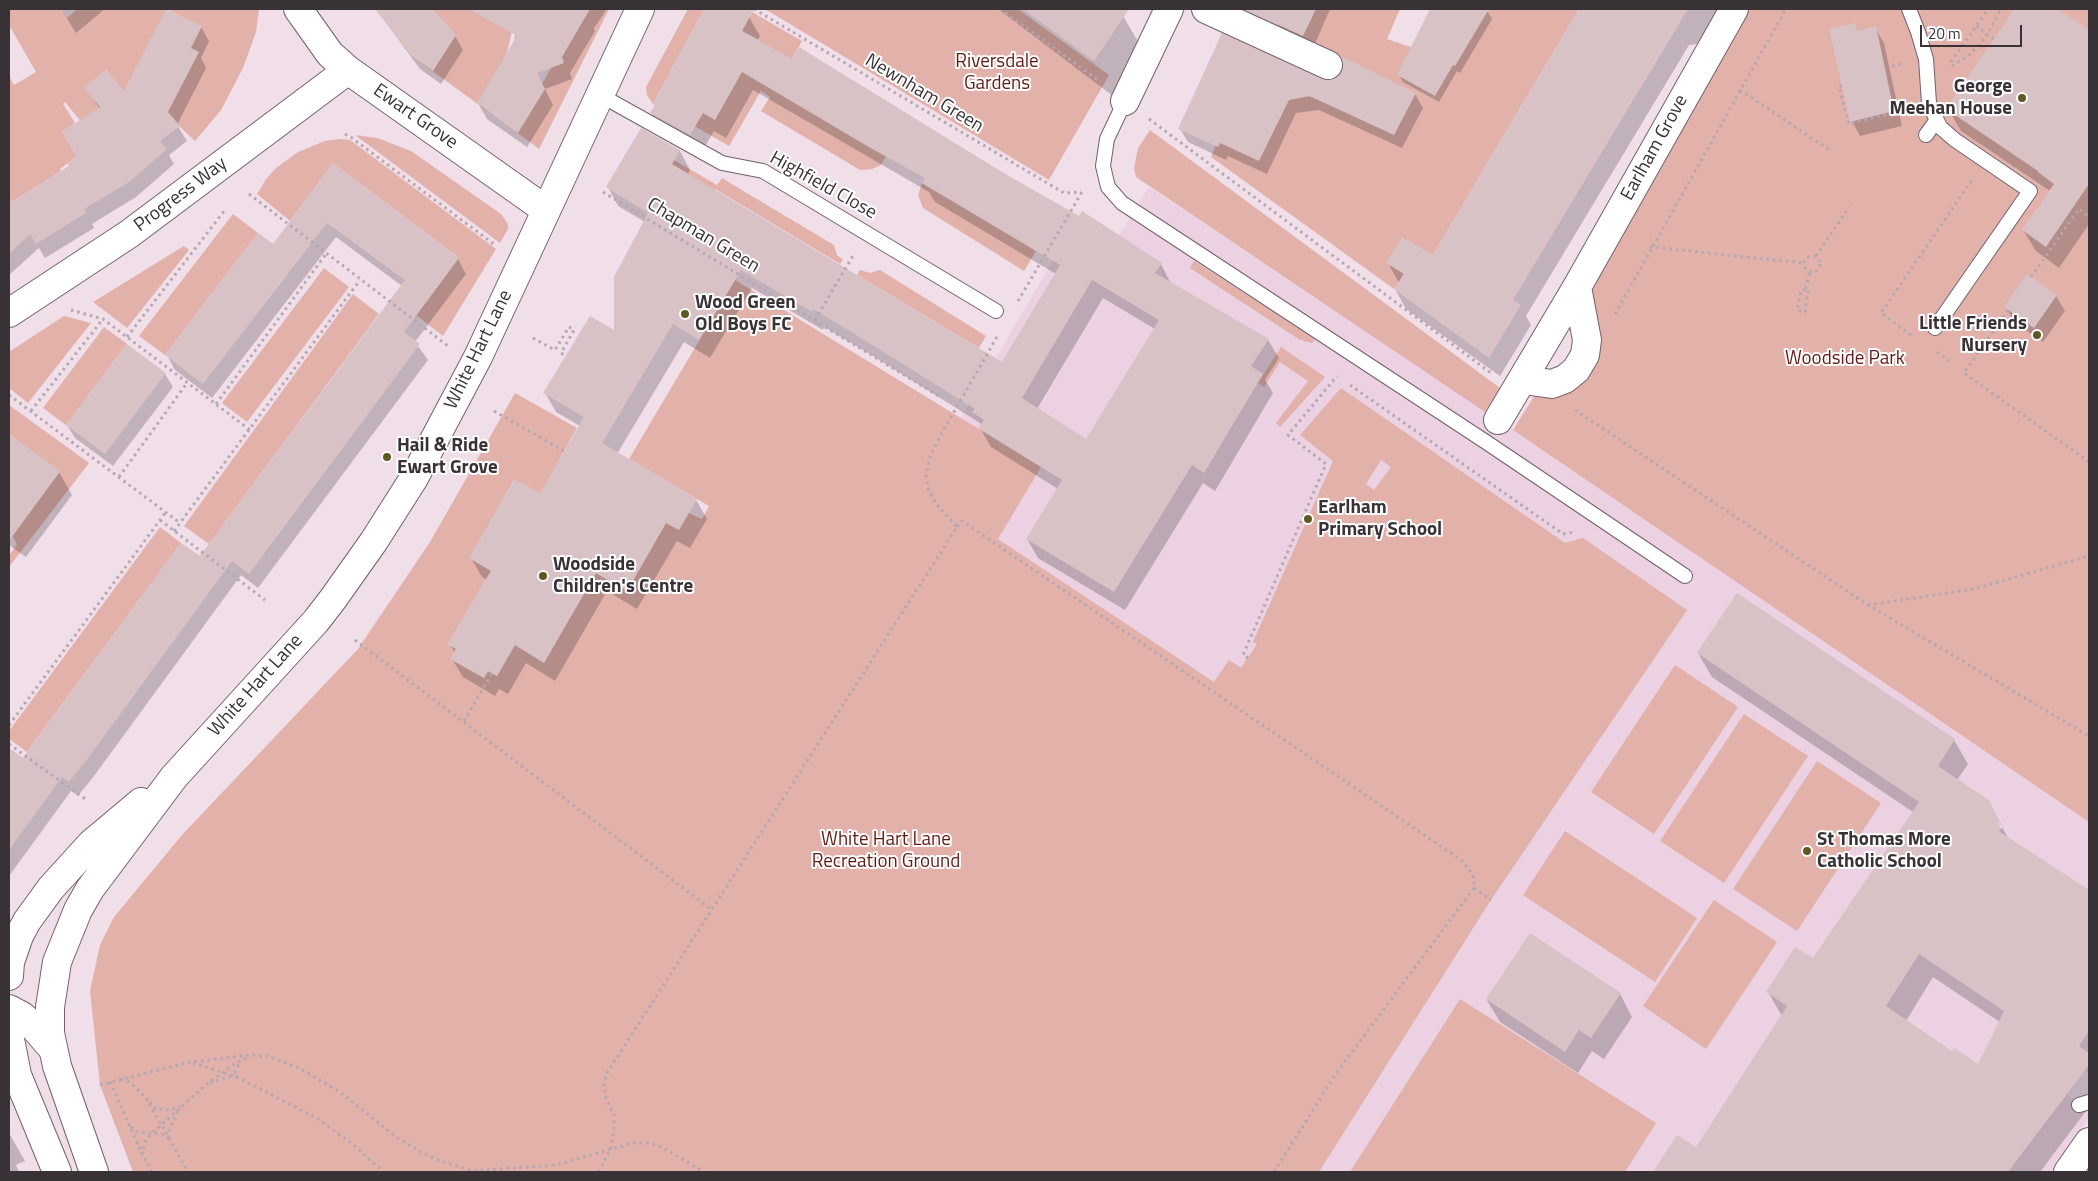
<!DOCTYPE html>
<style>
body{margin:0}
#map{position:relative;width:2098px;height:1181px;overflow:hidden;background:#f0dee9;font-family:"Titillium Web",sans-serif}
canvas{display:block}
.frame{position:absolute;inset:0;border:10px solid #383136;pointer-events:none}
.scale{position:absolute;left:1920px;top:25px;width:102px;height:22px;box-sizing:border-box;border:2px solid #383136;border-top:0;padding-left:6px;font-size:15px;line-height:18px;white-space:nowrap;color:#383136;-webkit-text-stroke:4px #fff;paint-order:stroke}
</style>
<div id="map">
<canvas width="2098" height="1181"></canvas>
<div class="frame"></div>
<div class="scale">20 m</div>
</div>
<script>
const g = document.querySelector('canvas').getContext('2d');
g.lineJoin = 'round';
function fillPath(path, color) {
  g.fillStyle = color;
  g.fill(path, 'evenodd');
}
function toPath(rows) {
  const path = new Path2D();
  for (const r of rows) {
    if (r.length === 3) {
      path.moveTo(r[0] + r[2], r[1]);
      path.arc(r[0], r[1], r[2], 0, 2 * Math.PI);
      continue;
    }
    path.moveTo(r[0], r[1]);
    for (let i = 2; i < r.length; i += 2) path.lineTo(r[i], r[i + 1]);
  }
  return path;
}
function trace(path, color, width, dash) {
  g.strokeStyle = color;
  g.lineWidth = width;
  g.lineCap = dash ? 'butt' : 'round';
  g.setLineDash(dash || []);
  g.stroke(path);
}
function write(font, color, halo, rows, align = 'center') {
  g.font = font + ' "Titillium Web",sans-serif';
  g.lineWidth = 4;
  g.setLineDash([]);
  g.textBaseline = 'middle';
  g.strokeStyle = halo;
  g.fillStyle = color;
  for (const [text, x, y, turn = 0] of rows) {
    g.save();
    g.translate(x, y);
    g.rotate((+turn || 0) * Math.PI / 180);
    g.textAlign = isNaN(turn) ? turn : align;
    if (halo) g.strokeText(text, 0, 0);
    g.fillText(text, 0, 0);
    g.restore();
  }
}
fillPath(toPath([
 [1149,187,1521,435,2089,822,2089,1074,2085,1070,2067,1095,2089,1112,2089,1118,2051,1172,1319,1172,1504,880,998,539,950,436,1082,211,1119,235]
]), '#ebd1e1');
fillPath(toPath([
 [9,9,61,9,67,18,77,9,259,9,256,32,243,68,221,110,195,141,179,126,97,141,65,102,63,104,75,123,62,132,77,156,60,169,61,171,10,203,9,201,9,76,14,85,36,72,9,25],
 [167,9,194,23,149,43],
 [406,9,517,9,493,115,424,65,426,32],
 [585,9,609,9,539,149,515,131],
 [688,9,704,9,653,104,647,95,646,87],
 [765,9,1018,9,1109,75,1049,180],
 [1315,9,1400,9,1387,39,1411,47,1452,28,1462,9,1579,9,1433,255,1404,273,1394,289,1211,157,1245,74,1293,89,1394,134,1406,112,1389,109,1335,85,1344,65,1274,32,1281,14,1308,26],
 [1750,9,2089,9,2089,822,1513,430,1538,390,1599,354,1601,339,1600,328,1590,295,1594,284],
 [752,12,802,41,784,73,886,156,881,165,872,169,860,170,761,111,770,97,761,91,729,146,691,124,699,111,715,119,751,55,759,40,742,31],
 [1150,130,1500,388,1485,412,1136,177,1134,168,1138,148],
 [355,135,377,138,411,151,501,214,508,224,508,229,500,243],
 [340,139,350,140,496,249,443,336,416,315,458,257,333,163,290,221,257,194,266,179,276,168,298,152,325,141],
 [674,160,717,185,722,178,745,192,834,245,837,255,843,260,840,264,715,189,687,237,670,167],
 [922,183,1036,251,1024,271,923,208,918,195],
 [233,214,258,233,165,355,139,336],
 [184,246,189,250,127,328,93,302],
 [1194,261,1315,339,1312,343,1300,340,1190,268],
 [324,268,349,287,247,422,222,403],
 [860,270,870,273,880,270,986,336,979,348,857,275],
 [735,280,1041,467,998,539,1214,682,1229,660,1241,668,1257,644,1253,642,1333,461,1300,435,1341,388,1565,543,1583,538,1687,610,1491,900,1319,1172,133,1172,100,1085,90,991,100,945,114,917,182,835,358,649,430,542,515,393,577,428,559,460,574,469,555,502,514,480,470,558,491,571,448,644,456,649,451,659,484,678,488,671,497,676,515,645,544,662,596,573,627,591,666,523,689,513,702,519,709,506,629,459],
 [1381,460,1391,467,1374,490,1366,484],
 [353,294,379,314,209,544,184,526],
 [64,316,91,323,28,403,9,388,9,352],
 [104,327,127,344,66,425,43,408],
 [1281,347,1325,377,1280,427,1276,423,1308,381,1280,362,1264,387,1258,383],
 [9,405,89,463,9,567,9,556,17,544,12,536,60,472,9,434],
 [160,527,181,543,27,752,9,739,9,731],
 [1675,665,1738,707,1654,834,1591,792],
 [1744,714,1808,756,1724,883,1660,841],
 [1817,761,1881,803,1797,931,1733,889],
 [1565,831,1697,918,1655,982,1523,895],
 [1714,900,1777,942,1706,1049,1643,1006],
 [1460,999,1656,1123,1625,1172,1350,1172]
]), '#e2b1aa');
fillPath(toPath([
 [61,9,105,9,76,33],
 [376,9,432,9,455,36,463,50,441,84,420,69],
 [519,9,605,9,605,12,594,28,595,31,570,73,572,79,545,89,553,105,527,147,487,119,478,103,508,82],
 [706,9,734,9,749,17,760,36,757,41,1001,173,1161,264,1171,284,1268,340,1279,358,1265,380,1273,393,1215,491,1203,483,1125,610,1038,558,1027,539,1058,489,991,447,980,428,982,426,980,423,865,351,824,327,823,330,752,288,710,358,684,342,617,454,696,500,707,519,690,548,677,541,637,609,607,591,555,681,526,663,508,694,499,689,495,696,463,677,452,659,455,653,450,644,487,580,482,577,471,558,540,495,580,426,556,412,545,393,615,332,645,222,618,206,608,187,642,130,680,151,690,170,688,174,1003,364,1056,274,935,202,929,192,753,90,726,138,714,131,701,153,662,132,652,113,655,106,654,104],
 [1103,298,1155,329,1087,441,1037,409],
 [998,9,1113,9,1123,16,1146,55,1117,99],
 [1241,9,1330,9,1312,51,1249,22],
 [1431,9,1482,9,1488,12,1492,19,1460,73,1457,71,1439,102,1403,82,1399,75],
 [1580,9,1718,9,1697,44,1689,45,1526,316,1531,325,1500,376,1406,309,1395,289,1399,283,1388,263,1434,256],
 [2015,9,2055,9,2089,32,2089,224,2059,268,2036,251,2023,230,2050,191,1961,131,1948,109],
 [1855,24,1859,32,1875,28,1884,43,1902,126,1860,136,1852,121],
 [201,27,209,41,201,58,206,68,177,125,187,141,169,155,174,164,136,197,92,224,94,228,45,258,39,248,9,275,9,206,71,167,78,157,100,109,86,88,124,93],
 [1344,72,1415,94,1423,108,1402,148,1319,110,1296,113,1267,174,1228,156,1226,160,1188,142,1180,129,1322,81,1330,82,1338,78],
 [333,165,458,259,466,274,415,342,428,360,258,588,241,575,94,776,78,796,71,791,9,876,9,768,17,756,23,760,200,558,402,286,336,237,212,398,175,370,167,355,273,246],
 [2056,296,2065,311,2043,342,2014,322,2006,307],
 [127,346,165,374,173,387,113,466,75,438,67,425],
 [9,436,59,472,72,495,26,557,9,545],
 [1737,595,1954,740,1968,764,1957,780,1989,802,2009,840,2089,891,2089,1107,2040,1172,1654,1172,1677,1136,1697,1149,1782,1016,1768,992,1813,960,1913,812,1712,677,1698,653],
 [1997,820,1999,820,2003,828,2000,829],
 [1933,977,2000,1022,1979,1066,1952,1052,1906,1021],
 [1620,994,1632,1017,1604,1059,1592,1051,1578,1073,1500,1022,1487,1000],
 [9,1133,25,1161,16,1165,19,1172,9,1172]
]), '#0003');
fillPath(toPath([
 [166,9,202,26,191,48,199,52,168,112,180,126,160,141,167,149,128,183,84,209,86,213,36,244,30,234,9,254,9,204,69,166,67,163,77,156,62,132,100,107,84,88,106,69,124,91],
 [375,9,433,9,456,35,433,71,411,55],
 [469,9,590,9,562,57,564,63,537,73,545,89,518,133,477,103,517,36],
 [704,9,754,9,742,31,792,59,799,47,1002,172,1079,216,1082,211,1162,263,1155,273,1269,339,1251,366,1263,374,1204,473,1192,465,1114,592,1026,539,1062,480,978,428,984,420,972,412,975,409,853,333,813,309,812,312,741,270,699,340,673,324,602,443,697,499,679,530,666,523,627,591,596,573,544,663,515,645,497,676,488,671,484,678,450,659,456,649,448,644,491,571,469,558,515,479,540,494,584,417,543,393,590,316,614,330,614,277,648,213,606,187,641,128,680,150,672,164,1002,362,1060,265,922,183,925,178,874,150,742,72,715,120,703,113,690,135,650,113,655,105,653,104],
 [1092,280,1159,320,1086,439,1022,398],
 [1023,9,1129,9,1094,61],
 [1243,9,1316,9,1303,36],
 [1430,9,1489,9,1455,66,1453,65,1435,96,1397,75],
 [1579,9,1688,9,1513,300,1521,305,1489,358,1394,289,1404,274,1386,263,1402,237,1433,255],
 [2014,9,2058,9,2089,30,2089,184,2046,247,2022,230,2054,184,2038,172,2038,171,1946,109],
 [1855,23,1858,31,1876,26,1894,111,1850,122,1829,29],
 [1222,33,1322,79,1330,80,1337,77,1342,71,1343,63,1341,56,1416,93,1394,135,1310,96,1289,100,1259,161,1220,143,1218,147,1178,129],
 [333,163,459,258,404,332,420,344,249,574,232,561,86,761,69,782,62,777,9,850,9,748,23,758,181,543,200,556,405,280,327,223,203,384,165,355,258,233,273,244],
 [2027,274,2057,295,2034,328,2004,307],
 [127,344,166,373,105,454,66,425],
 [9,434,60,471,9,541],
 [1737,593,1955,739,1938,766,1990,801,1999,823,2000,832,2089,890,2089,1031,2079,1046,2089,1053,2089,1065,2008,1172,1653,1172,1677,1135,1696,1147,1787,1006,1766,992,1795,947,1813,958,1919,802,1697,653],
 [1919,954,2004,1011,1978,1064,1954,1048,1952,1051,1886,1006],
 [1530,933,1621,993,1591,1038,1579,1030,1565,1052,1486,999]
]), '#d8c2c6');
const service = toPath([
 [1909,9,1918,32,1926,59,1929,103,1940,127,1955,140,2030,191,1935,328],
 [600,95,722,163,763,171,996,311],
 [1125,101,1107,139,1103,166,1108,187,1122,203,1486,442,1685,576],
 [1926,135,1936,121],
 [2079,1105,2089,1102]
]);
const minor = toPath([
 [298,9,330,54,348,70,546,210],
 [1206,9,1328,65],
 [1125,101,1169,9],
 [9,313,129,234,348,70],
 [1523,380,1552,384,1565,379,1576,370,1585,355,1587,340,1577,287],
 [1498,420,1577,287,1734,9],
 [9,1009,22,1016,32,1025,52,1048],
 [2068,1172,2089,1142]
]);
const tertiary = toPath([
 [9,976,10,962,19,936,27,921,51,888,91,844,141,802],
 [9,1034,17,1075,57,1172],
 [94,1172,57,1066,50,1033,50,1007,57,962,78,910,90,889,174,777,316,621,333,599,374,541,414,478,478,357,640,9]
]);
trace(service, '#72616b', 16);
trace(minor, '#72616b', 30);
trace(tertiary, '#72616b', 30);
trace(toPath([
 [754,9,1064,193,1081,192],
 [1000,9,1101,82],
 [2074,9,2079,9],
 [1976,26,1994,39],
 [1951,62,1988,9],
 [1892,66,1902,64],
 [1952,66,1969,55,1985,38,2001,9],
 [1953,82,1961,87],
 [1842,86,1839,86,1849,124,1905,110],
 [1740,90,1831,151],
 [1149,119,1491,373],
 [345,134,352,138,495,245],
 [603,192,942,398],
 [249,194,448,346],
 [1650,247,1804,263],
 [1812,264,8],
 [1816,256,1849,207],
 [2031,277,2079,209,2089,217],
 [1805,290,1801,290,1797,310,1805,312,1808,291,1805,290,1810,272],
 [1018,301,1082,192],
 [71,310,103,319,250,430],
 [2008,310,1964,373,2089,462],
 [1615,314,1786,9],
 [815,320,854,254],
 [1911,335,1881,313,1972,180],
 [127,337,225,210],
 [533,338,555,350,569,327,574,330,561,353,566,356],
 [1937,352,1952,363],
 [1350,385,1563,534,1574,532],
 [9,395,180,523],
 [216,404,326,254],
 [1575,410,1868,605,2089,736],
 [31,411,103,319],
 [494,411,564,451],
 [119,477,187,383],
 [160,520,265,600],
 [957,527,962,521,1461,860,1471,872,1474,879,1474,888,1337,1072,1274,1172],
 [174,531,360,280],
 [1868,605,1974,589,2089,556],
 [355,640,712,910],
 [1248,658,1243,655,1326,464,1288,435,1337,376],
 [464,721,492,673],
 [9,725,166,512],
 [9,744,88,801],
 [1474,888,1491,900],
 [193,1063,237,1077,317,1118,355,1146,383,1172],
 [121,1079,131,1083,146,1098,188,1172],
 [110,1082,142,1153],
 [210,1083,227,1077,237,1077,235,1072,240,1062],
 [100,1085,190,1062,251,1055,267,1056,299,1068,340,1092,396,1137,423,1153,438,1160,472,1171,556,1165,633,1143,648,1143,662,1147,704,1172],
 [150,1102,156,1109,167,1110,180,1107],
 [131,1127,137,1132,162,1134,169,1139],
 [169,1138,169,1130,179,1109],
 [152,1172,142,1153,145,1142,151,1134,207,1084,233,1065,248,1057],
 [599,1172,611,1148,614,1128,614,1115,606,1098,604,1087,607,1073,957,527,937,505,929,491,926,476,930,457,939,438,998,335]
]), '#b5a7b0', 3, [2.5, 4]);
trace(service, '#fff', 14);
trace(minor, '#fff', 28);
trace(tertiary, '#fff', 28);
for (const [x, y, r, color] of [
 [2022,98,5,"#615724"],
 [685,314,5,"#615724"],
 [2037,335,5,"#615724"],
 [387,457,5,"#615724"],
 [1308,519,5,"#615724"],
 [543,576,5,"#615724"],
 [1807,851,5,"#615724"]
]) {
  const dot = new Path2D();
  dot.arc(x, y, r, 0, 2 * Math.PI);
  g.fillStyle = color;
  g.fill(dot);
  trace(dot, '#fff', 2);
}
write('19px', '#621a16', '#fff', [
 ["Riversdale",997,62],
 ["Gardens",997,84],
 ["Woodside Park",1845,359],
 ["White Hart Lane",886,840],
 ["Recreation Ground",886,862]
]);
write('bold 19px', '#383136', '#fff', [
 ["George",2012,87,"right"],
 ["Meehan House",2012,109,"right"],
 ["Wood Green",695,303],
 ["Old Boys FC",695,325],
 ["Little Friends",2027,324,"right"],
 ["Nursery",2027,346,"right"],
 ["Hail & Ride",397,446],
 ["Ewart Grove",397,468],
 ["Earlham",1318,508],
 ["Primary School",1318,530],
 ["Woodside",553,565],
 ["Children's Centre",553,587],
 ["St Thomas More",1817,840],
 ["Catholic School",1817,862]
], 'left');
write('19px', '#383136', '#fff', [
 ["Newnham Green",924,94,31],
 ["Ewart Grove",415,117,35],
 ["Earlham Grove",1655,148,-61],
 ["Highfield Close",823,186,29],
 ["Progress Way",181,195,-37],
 ["Chapman Green",703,236,31],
 ["White Hart Lane",479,350,-64],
 ["White Hart Lane",256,686,-48]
]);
</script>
